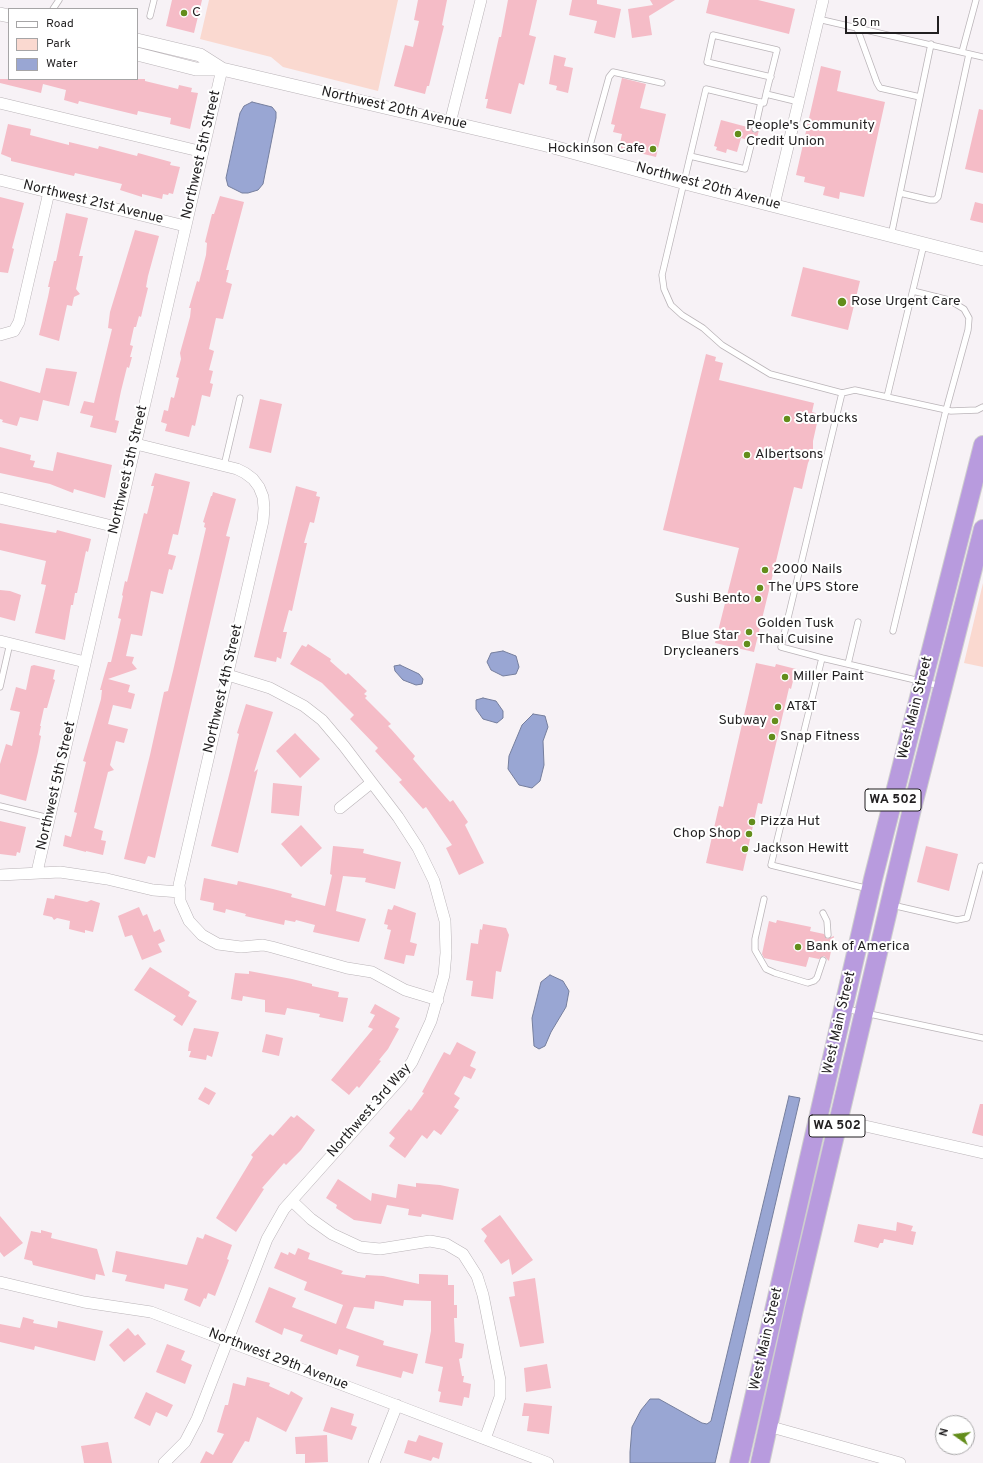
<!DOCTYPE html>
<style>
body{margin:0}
#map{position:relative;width:983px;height:1463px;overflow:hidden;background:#f7f2f6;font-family:Overpass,sans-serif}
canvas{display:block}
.legend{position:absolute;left:8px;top:8px;width:130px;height:72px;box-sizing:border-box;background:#fff;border:1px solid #a6a5a6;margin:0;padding:5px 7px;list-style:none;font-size:12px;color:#211f20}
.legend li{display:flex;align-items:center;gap:8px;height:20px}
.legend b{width:20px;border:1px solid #a6a5a6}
.north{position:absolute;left:935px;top:1415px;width:40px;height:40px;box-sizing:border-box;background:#fff;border:1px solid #a6a5a6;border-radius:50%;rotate:284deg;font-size:11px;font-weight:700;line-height:16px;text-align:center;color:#211f20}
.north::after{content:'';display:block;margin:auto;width:14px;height:18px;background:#638d1b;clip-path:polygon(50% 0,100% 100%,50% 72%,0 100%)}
.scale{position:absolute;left:845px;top:16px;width:94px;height:18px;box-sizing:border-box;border:2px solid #211f20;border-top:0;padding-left:5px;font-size:12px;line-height:14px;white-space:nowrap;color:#211f20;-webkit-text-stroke:3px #fff;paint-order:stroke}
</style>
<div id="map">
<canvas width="983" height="1463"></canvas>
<ul class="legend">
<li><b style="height:5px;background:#fff"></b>Road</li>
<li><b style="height:11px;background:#fad9d0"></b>Park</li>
<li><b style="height:11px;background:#99a6d3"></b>Water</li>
</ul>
<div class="north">N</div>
<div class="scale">50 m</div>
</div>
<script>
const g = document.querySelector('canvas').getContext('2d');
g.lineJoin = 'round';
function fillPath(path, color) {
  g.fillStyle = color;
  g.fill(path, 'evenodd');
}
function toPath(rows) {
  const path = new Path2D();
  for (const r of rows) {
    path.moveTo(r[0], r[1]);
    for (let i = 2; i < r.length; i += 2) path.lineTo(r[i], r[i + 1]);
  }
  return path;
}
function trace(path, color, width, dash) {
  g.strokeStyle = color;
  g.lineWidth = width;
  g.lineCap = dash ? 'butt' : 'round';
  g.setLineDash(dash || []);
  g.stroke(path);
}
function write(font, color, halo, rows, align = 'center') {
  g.font = font + ' Overpass,sans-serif';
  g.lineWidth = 4;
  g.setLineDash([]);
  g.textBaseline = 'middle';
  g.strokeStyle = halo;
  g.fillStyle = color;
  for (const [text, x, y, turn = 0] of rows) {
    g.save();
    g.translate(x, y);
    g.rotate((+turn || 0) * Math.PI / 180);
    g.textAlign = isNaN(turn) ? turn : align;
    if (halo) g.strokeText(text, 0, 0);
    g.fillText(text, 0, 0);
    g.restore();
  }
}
fillPath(toPath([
 [209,0,398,0,378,91,283,67,271,57,200,39],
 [983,583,983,667,964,663]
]), '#fad9d0');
const water = toPath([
 [252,102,272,107,276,112,276,118,263,184,258,190,248,193,242,193,228,186,226,178,240,113,244,106,252,102],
 [503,651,516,656,519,667,516,674,503,676,491,670,487,662,491,653,503,651],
 [400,665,419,674,423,679,422,684,416,685,403,680,395,671,394,666,400,665],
 [483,698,496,701,503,711,503,718,497,723,483,719,476,709,476,700,483,698],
 [533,714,545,716,548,727,543,741,544,765,540,781,532,788,519,785,508,769,509,756,522,725,533,714],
 [550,975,563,981,569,991,566,1007,551,1032,545,1046,539,1049,534,1046,532,1018,541,982,550,975],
 [789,1096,800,1098,715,1463,630,1463,630,1452,632,1427,641,1410,650,1399,659,1399,702,1423,707,1424,711,1421,789,1096]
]);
fillPath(water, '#99a6d3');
trace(water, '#757e9d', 1);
fillPath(toPath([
 [172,0,202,0,194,33,166,26],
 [418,0,447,0,442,25,444,26,429,86,427,86,425,94,394,86,405,45,413,47,419,21,414,20],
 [508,0,537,0,529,35,536,37,524,85,519,83,511,114,486,108,488,99,485,99,499,37,501,37],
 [572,0,597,0,597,4,621,9,615,38,594,33,597,21,569,15],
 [650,0,675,0,649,16,652,35,632,38,628,9,653,5],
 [709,0,758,0,795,9,789,34,706,13],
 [554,55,566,58,564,66,573,68,568,93,556,90,557,86,549,84],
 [821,66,841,71,837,91,885,102,864,197,840,192,839,199,823,195,825,187,804,182,805,177,796,175],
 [622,78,646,84,640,108,666,114,656,157,619,148,622,134,613,132,615,125,611,124],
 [0,79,145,79,145,81,178,89,179,85,192,88,191,92,198,93,190,129,170,124,171,118,138,111,137,115,79,101,78,104,64,100,66,90,43,84,41,93,0,83],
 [979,109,983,110,983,173,965,169],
 [721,120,751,128,754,133,759,130,756,142,753,137,748,140,741,138,737,152,727,149,726,153,716,150,717,147,714,146],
 [8,124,31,129,30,135,69,145,69,142,98,149,99,146,137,156,138,153,171,162,170,165,180,167,173,194,169,193,168,195,163,194,162,199,142,194,142,197,120,190,122,184,75,173,74,176,11,161,11,158,1,154],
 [220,196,244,202,226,270,229,270,226,282,232,284,223,319,216,318,209,349,214,351,209,370,213,371,210,383,213,384,210,397,202,395,195,426,192,425,189,437,165,431,167,424,161,422,164,410,168,411,171,397,174,398,179,378,176,377,181,359,180,353,190,317,191,308,189,308,197,281,199,282,206,255,207,243,205,242,212,214,214,214],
 [0,197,24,203,12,248,14,249,8,273,0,272],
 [975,202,983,204,983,223,970,220],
 [66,213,88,218,79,256,83,256,76,289,80,294,74,297,72,306,67,305,59,341,39,335,48,297,50,287,48,287,54,261,56,261],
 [135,230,159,236,148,276,146,287,148,288,145,300,141,317,139,316,136,327,134,327,130,345,133,346,130,357,132,357,129,368,127,367,121,391,115,420,119,421,116,433,90,427,93,416,80,413,84,401,94,403,112,329,108,328,110,312],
 [803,267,860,281,848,330,791,316],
 [706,354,716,357,715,361,723,363,719,380,814,403,812,412,819,414,813,441,813,452,808,463,802,489,794,487,754,652,715,643,739,548,663,530],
 [46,368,77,372,69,406,43,400,38,421,20,417,17,426,2,422,3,420,0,419,0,381,40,393],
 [260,399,282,404,271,453,249,448],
 [0,447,31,455,30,460,35,461,33,467,53,471,57,452,112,465,105,498,74,489,73,493,50,484,0,473],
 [155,473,190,482,178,535,173,534,168,554,176,556,172,570,169,569,163,594,151,591,142,636,131,634,126,656,134,657,132,663,137,669,108,679,130,685,128,692,135,694,131,709,113,705,108,724,128,729,124,743,116,741,110,765,114,770,108,772,94,828,103,831,101,840,106,841,103,855,86,851,86,852,63,846,65,835,71,837,77,813,74,812,86,762,83,761,101,699,102,690,100,690,103,679,108,662,111,662,117,637,121,619,118,618,123,596,122,595,125,581,127,582,144,513,147,514,154,486,151,486],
 [296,486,317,492,316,496,320,497,314,523,310,522,304,543,307,543,292,611,289,610,283,632,287,632,281,659,277,657,276,662,254,657],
 [213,492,236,499,226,536,230,537,158,845,155,858,148,856,145,864,124,859,150,755,164,692,168,691,173,671,206,528,204,527,205,523,203,522,211,496,212,496],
 [0,523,56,533,57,530,91,539,88,552,86,551,77,593,75,593,73,605,71,605,65,640,35,633,46,585,41,584,46,561,0,550],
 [0,590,10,591,21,595,15,621,0,617],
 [308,644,331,659,330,661,346,675,348,673,367,691,364,694,367,696,365,698,391,724,388,726,391,729,415,756,413,759,450,802,453,800,468,822,465,825,484,863,459,875,446,848,452,845,426,807,423,809,399,782,402,780,375,751,378,748,350,719,354,715,322,683,290,664,302,645,306,647],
 [756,663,775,667,776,664,796,669,791,689,789,688,762,804,758,803,743,871,706,863,719,806,723,807],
 [34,665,55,670,53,679,55,680,47,708,44,708,40,726,41,726,39,735,41,736,38,752,26,801,0,794,0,764,6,744,12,746,20,712,10,710,16,687,26,690,31,666],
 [246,704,273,712,254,772,258,769,238,853,211,846,230,771,239,734,237,733],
 [295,733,320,759,300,778,276,751],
 [273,783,302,786,299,816,271,813],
 [0,821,26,827,20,853,17,852,16,856,0,854],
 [301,825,322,848,301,867,281,844],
 [333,846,364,849,363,853,401,862,395,889,365,882,366,878,343,876,336,911,366,919,359,942,313,932,315,925,296,920,295,922,285,920,284,925,245,916,246,914,226,909,225,913,213,910,214,903,200,900,204,878,237,885,238,881,273,889,292,894,291,897,325,906,332,875,330,874],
 [926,846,958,854,949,891,917,882],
 [55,895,87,902,91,900,100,903,93,932,85,930,85,933,69,929,70,921,57,918,54,920,52,917,43,915,47,898,54,899],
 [394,905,416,913,410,942,417,944,414,956,406,955,404,964,384,959,391,930,387,929,388,925,384,924,388,909,392,910],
 [139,907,143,916,147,914,154,932,160,929,165,941,158,944,162,952,142,960,132,935,125,937,118,916],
 [777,920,811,927,810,931,824,934,827,939,834,936,829,961,824,956,819,959,809,957,806,967,764,958,762,954,769,921,776,923],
 [483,924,506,928,509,935,501,972,496,971,493,999,471,996,473,981,466,980,471,943,478,944,480,929,482,930],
 [150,967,190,992,188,996,197,1001,182,1026,173,1020,176,1016,134,990],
 [249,971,292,979,312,984,312,986,339,992,338,997,348,998,343,1022,319,1017,320,1014,287,1008,285,1015,265,1012,265,1000,243,996,242,1001,231,999,235,973,249,974],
 [375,1004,400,1018,395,1027,399,1029,388,1049,379,1060,381,1061,359,1088,357,1086,349,1095,331,1080,373,1029,368,1027,375,1015,370,1013],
 [194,1028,219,1032,212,1057,207,1055,206,1060,189,1057,191,1051,188,1051,189,1043],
 [266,1034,283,1038,279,1056,262,1052],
 [457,1042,476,1052,470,1066,476,1069,471,1079,464,1076,454,1094,460,1098,454,1107,459,1110,441,1135,434,1130,427,1139,422,1135,405,1158,389,1146,395,1138,389,1133,409,1109,411,1111,424,1093,422,1092,444,1052,450,1055],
 [205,1087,216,1093,209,1105,198,1099],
 [980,1104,983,1104,983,1136,972,1133],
 [297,1115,315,1130,301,1150,286,1165,284,1163,262,1188,264,1189,236,1232,216,1218,253,1157,251,1155,270,1134,273,1136,291,1116,294,1118],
 [338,1179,371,1201,372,1193,396,1198,398,1184,416,1187,416,1183,440,1185,459,1189,453,1220,422,1214,421,1217,408,1215,409,1209,387,1205,381,1224,354,1220,336,1208,337,1205,326,1198],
 [500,1215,533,1260,512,1275,509,1259,501,1264,484,1241,487,1236,481,1229],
 [0,1216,23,1243,4,1257,0,1252],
 [897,1222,913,1226,911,1231,916,1232,913,1245,884,1239,883,1243,880,1243,878,1248,854,1242,858,1224,896,1231],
 [41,1230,52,1233,51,1238,97,1249,105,1276,96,1274,95,1280,33,1265,32,1261,24,1259,31,1231,41,1233],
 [205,1234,232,1245,227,1259,229,1260,215,1296,208,1293,206,1299,204,1298,200,1307,184,1300,188,1289,165,1284,164,1289,125,1281,127,1275,112,1272,116,1251,187,1265,197,1237,203,1239],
 [298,1248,310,1253,308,1259,343,1271,341,1274,365,1278,366,1275,383,1276,419,1284,419,1274,448,1275,448,1285,454,1285,454,1305,457,1305,457,1318,454,1318,455,1342,464,1344,462,1358,459,1359,462,1376,464,1376,463,1382,471,1384,469,1398,464,1397,462,1406,439,1402,441,1392,438,1391,443,1367,425,1363,431,1331,431,1301,404,1300,403,1306,375,1301,374,1309,354,1307,346,1328,384,1341,383,1345,418,1354,413,1374,403,1371,401,1378,356,1366,359,1356,339,1349,337,1355,300,1341,303,1335,284,1328,282,1335,255,1322,269,1287,296,1298,292,1307,336,1324,343,1305,304,1290,307,1282,274,1268,281,1252,288,1255,289,1252,295,1255],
 [535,1278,544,1343,520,1347,509,1297,515,1296,513,1282],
 [23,1317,34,1320,33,1323,57,1328,58,1321,103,1331,95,1361,35,1346,34,1350,0,1342,0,1324,20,1328],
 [128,1328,135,1336,138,1334,146,1344,124,1362,109,1345],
 [167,1344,185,1351,181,1360,192,1365,185,1384,156,1372],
 [547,1364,551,1388,526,1392,524,1368],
 [247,1377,270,1383,269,1386,289,1395,291,1391,303,1398,286,1432,257,1417,249,1442,245,1441,232,1463,200,1463,206,1451,213,1455,224,1434,217,1432,225,1405,228,1405,233,1383,245,1386],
 [146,1392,173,1405,167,1417,156,1412,150,1426,134,1418],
 [524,1403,552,1406,549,1434,527,1431,529,1416,522,1416],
 [331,1407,354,1414,351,1425,357,1427,352,1440,323,1431],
 [327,1435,328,1462,305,1463,305,1454,296,1454,295,1437],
 [419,1435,443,1443,439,1459,433,1457,431,1461,404,1453,408,1440,416,1442],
 [108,1442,112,1463,84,1463,81,1446]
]), '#f5bcc7');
const service = toPath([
 [53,9,59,0],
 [150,16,154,0],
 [818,19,983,57],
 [857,28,877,83,880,88,920,97],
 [962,52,976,0],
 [766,94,777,50,713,35,707,62,771,77],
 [799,102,766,94,764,103,706,89,662,275,664,289,671,305,682,315,703,328,722,345,770,374,842,393,855,390,951,411,977,410,983,407],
 [755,129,761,102],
 [587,156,609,77,613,72,662,83],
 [690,156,745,169,752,141],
 [900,193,930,200,935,200,938,197,969,54],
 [891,236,931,44],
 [887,397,924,244],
 [224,466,240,398],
 [893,631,946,410,968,330,969,318,964,309,949,300,913,291],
 [822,658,781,647,842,393],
 [848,664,858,622],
 [0,687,10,643],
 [0,806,49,818],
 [869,889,771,865,822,658,941,686],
 [764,899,755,939,755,950,766,969,775,973,808,983,814,981,817,978,823,960],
 [892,905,957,920,967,918,981,866],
 [823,913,827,921,828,935],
 [846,1009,983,1038]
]);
const minor = toPath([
 [0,103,203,152],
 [450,123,481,0],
 [0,180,185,226],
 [774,205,823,0],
 [0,335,14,331,19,322,49,192],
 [136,444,237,469,245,473,253,479,259,487,263,497,264,508,263,521,179,885,180,892],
 [0,498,116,527],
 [0,641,85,662],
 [340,808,371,783],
 [37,872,222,69],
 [0,875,60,872,107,879,153,890,180,892,180,901,189,921,202,935,218,944,241,947,263,945,272,947,347,968,372,972,405,990,438,1000],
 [839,1120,983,1153],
 [292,1201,311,1219,332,1234,360,1247,380,1249,430,1241,446,1244,463,1254,477,1276,483,1295,500,1380,500,1397,485,1439],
 [0,1282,84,1302,151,1312,548,1463],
 [768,1426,900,1463],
 [164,1463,185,1442,197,1419,267,1239,284,1209,400,1079,412,1062,431,1021,444,975,446,953,445,921,434,881,418,848,398,817,344,746,322,720,304,706,270,688,228,675],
 [374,1463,397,1405]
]);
const tertiary = toPath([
 [0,14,9,16],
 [137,40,200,55,222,69],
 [137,54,196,69,222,69,546,145,693,185,983,259]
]);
const trunk = toPath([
 [739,1463,873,879,983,445],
 [760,1463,794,1309,911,813,983,529]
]);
trace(service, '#bab4b8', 7);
trace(minor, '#bab4b8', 12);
trace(tertiary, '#bab4b8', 14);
trace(trunk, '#cecece', 20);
trace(service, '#fff', 5.5);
trace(minor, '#fff', 11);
trace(tertiary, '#fff', 13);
trace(trunk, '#b89bde', 18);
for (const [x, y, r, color] of [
 [184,13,4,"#638d1b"],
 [738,134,4,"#638d1b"],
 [653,149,4,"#638d1b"],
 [842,302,5,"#638d1b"],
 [787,419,4,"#638d1b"],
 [747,455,4,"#638d1b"],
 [765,570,4,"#638d1b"],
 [760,588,4,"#638d1b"],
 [758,599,4,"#638d1b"],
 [749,632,4,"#638d1b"],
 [747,644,4,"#638d1b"],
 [785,677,4,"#638d1b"],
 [778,707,4,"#638d1b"],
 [775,721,4,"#638d1b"],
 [772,737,4,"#638d1b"],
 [752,822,4,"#638d1b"],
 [749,834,4,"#638d1b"],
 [745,849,4,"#638d1b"],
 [798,947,4,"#638d1b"]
]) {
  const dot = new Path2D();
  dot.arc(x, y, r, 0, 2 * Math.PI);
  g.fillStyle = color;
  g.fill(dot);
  trace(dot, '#fff', 1.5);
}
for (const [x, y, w] of [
 [893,800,56],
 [837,1126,56]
]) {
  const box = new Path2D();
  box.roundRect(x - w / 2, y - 11, w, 22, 3);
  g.fillStyle = '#fff';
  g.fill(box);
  trace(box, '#211f20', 1);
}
write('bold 13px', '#211f20', null, [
 ["WA 502",893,800],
 ["WA 502",837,1126]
]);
write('14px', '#211f20', '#fff', [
 ["C",192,13],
 ["People's Community",746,126],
 ["Credit Union",746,142],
 ["Hockinson Cafe",645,149,"right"],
 ["Rose Urgent Care",851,302],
 ["Starbucks",795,419],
 ["Albertsons",755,455],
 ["2000 Nails",773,570],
 ["The UPS Store",768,588],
 ["Sushi Bento",750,599,"right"],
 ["Golden Tusk",757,624],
 ["Thai Cuisine",757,640],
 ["Blue Star",739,636,"right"],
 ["Drycleaners",739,652,"right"],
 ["Miller Paint",793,677],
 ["AT&T",786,707],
 ["Subway",767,721,"right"],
 ["Snap Fitness",780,737],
 ["Pizza Hut",760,822],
 ["Chop Shop",741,834,"right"],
 ["Jackson Hewitt",753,849],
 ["Bank of America",806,947]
], 'left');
write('14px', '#211f20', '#fff', [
 ["Northwest 20th Avenue",394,109,13],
 ["Northwest 5th Street",202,155,-77],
 ["Northwest 20th Avenue",708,187,15],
 ["Northwest 21st Avenue",93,203,14],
 ["Northwest 5th Street",129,470,-77],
 ["Northwest 4th Street",224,689,-77],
 ["West Main Street",916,708,-76],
 ["Northwest 5th Street",57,786,-77],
 ["West Main Street",840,1023,-77],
 ["Northwest 3rd Way",370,1111,-49],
 ["West Main Street",767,1339,-77],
 ["Northwest 29th Avenue",278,1360,21]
]);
</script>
